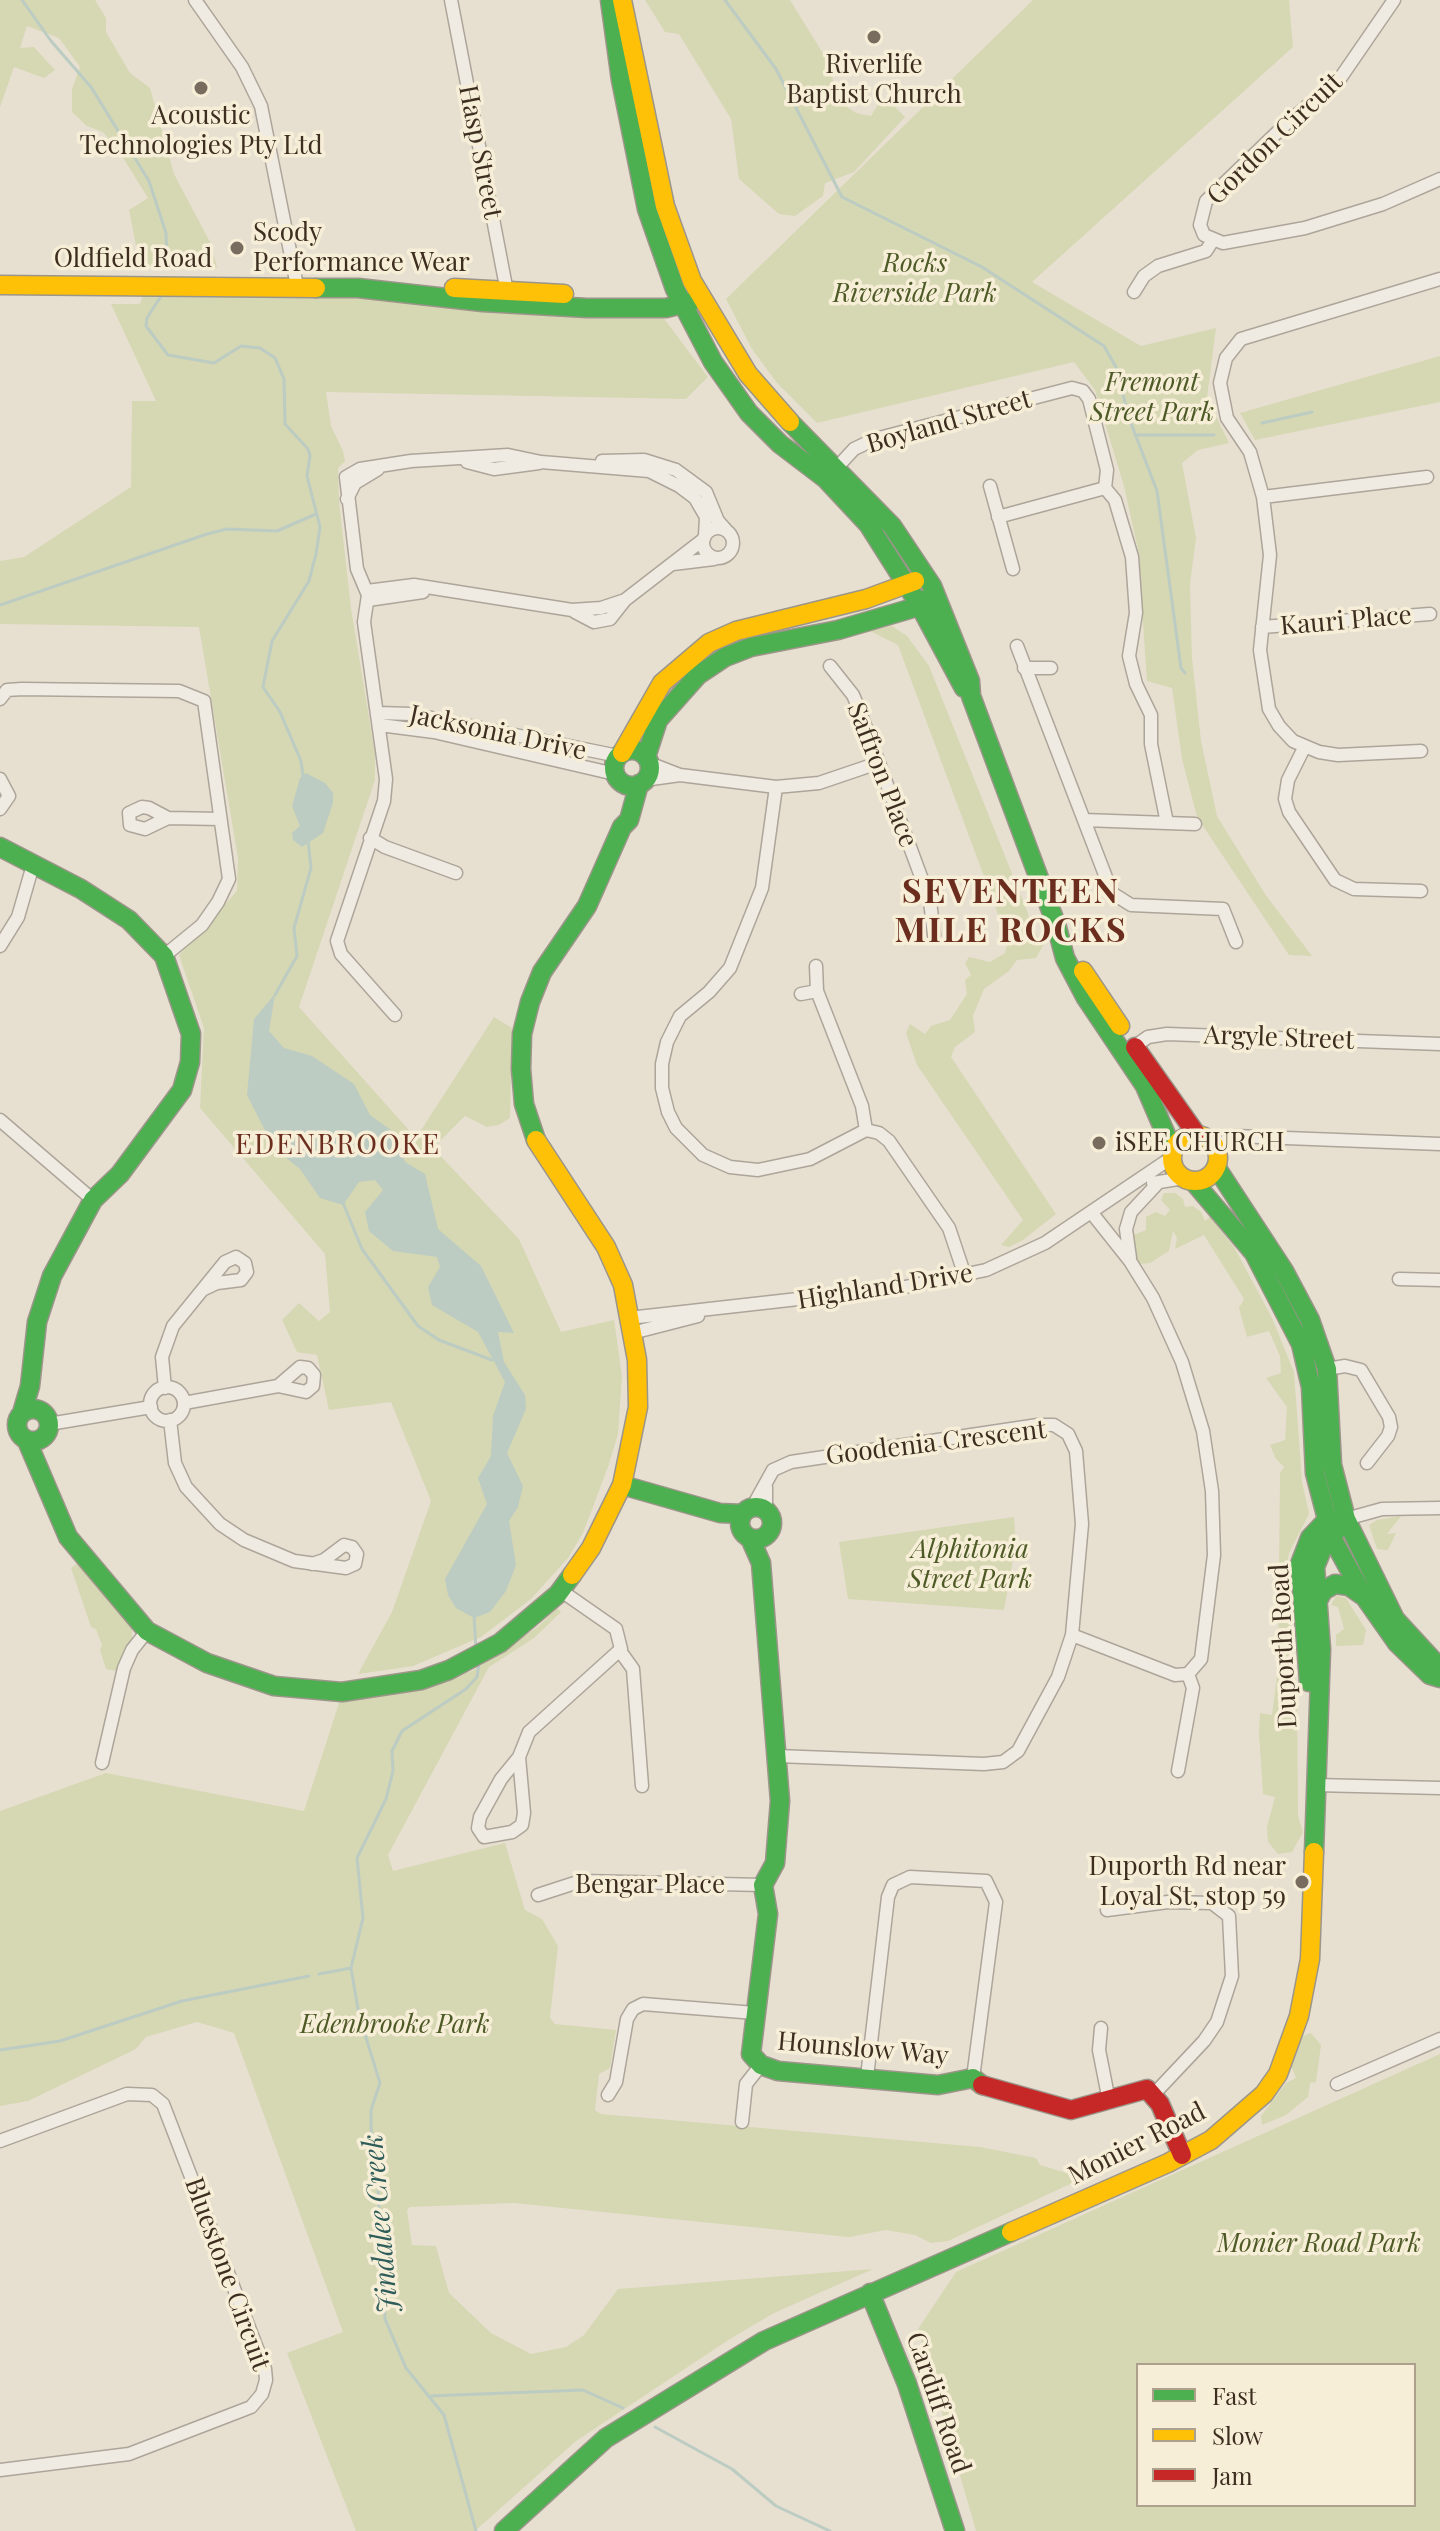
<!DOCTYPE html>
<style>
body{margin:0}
#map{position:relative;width:1440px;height:2531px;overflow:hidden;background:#e7e0d1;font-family:"Playfair Display",serif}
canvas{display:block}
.legend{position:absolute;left:1136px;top:2363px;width:280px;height:144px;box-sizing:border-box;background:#f7eed8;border:2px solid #ada18e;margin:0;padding:10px 14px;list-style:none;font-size:24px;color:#3d2e20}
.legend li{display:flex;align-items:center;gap:16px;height:40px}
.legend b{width:40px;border:2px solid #ada18e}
</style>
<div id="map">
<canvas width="1440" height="2531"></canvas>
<ul class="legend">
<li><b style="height:10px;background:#4caf50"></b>Fast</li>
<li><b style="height:10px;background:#ffc107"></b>Slow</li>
<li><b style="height:10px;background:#c62828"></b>Jam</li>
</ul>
</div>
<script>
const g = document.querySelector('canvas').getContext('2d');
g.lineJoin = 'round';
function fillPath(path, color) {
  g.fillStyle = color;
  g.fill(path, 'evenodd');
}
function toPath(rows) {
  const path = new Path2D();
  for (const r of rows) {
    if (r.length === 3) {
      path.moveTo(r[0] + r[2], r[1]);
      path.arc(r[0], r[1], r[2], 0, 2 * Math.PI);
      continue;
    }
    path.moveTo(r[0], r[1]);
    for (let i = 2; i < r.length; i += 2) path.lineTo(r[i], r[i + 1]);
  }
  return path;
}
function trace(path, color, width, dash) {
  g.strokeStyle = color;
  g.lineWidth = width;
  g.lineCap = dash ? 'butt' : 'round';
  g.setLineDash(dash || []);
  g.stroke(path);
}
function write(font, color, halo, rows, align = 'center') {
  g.font = font + ' "Playfair Display",serif';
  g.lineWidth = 7;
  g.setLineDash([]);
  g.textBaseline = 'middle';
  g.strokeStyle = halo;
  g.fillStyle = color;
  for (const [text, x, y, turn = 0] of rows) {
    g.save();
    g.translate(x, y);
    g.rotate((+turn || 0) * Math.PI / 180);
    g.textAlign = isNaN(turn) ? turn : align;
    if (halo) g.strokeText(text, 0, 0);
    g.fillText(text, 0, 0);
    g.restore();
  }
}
fillPath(toPath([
 [0,0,95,0,106,18,106,32,130,73,150,88,174,174,211,244,217,268,140,266,129,210,148,198,117,148,103,132,87,126,72,112,72,89,80,67,59,38,27,26,20,48,34,47,55,70,44,78,14,67,0,107],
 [645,0,790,0,832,68,834,98,856,113,871,116,879,103,894,106,905,117,854,172,825,183,823,196,795,216,779,214,739,179,731,119,679,34,665,32],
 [1033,0,1289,0,1293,47,1032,282,1141,346,1216,328,1207,398,1229,443,1198,450,1182,463,1196,538,1190,584,1192,658,1201,741,1217,816,1265,894,1312,956,1289,955,1197,817,1182,759,1172,688,1147,681,1138,550,1124,486,1095,390,1074,362,817,423,777,383,752,349,726,299],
 [152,292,353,297,502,311,662,316,708,377,686,399,326,392,331,426,343,451,345,461,338,468,339,502,351,608,375,754,375,780,299,1007,416,1138,494,1017,512,1028,510,1118,499,1125,487,1127,465,1116,433,1148,519,1239,561,1332,614,1320,622,1376,618,1434,608,1467,583,1533,568,1558,531,1599,481,1637,413,1666,358,1674,392,1612,431,1501,391,1402,329,1410,317,1355,297,1352,282,1320,299,1303,319,1321,330,1312,325,1254,200,1108,204,1028,179,955,237,891,238,858,199,627,0,624,0,561,24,557,131,487,132,401,156,401,111,304,140,304,143,295],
 [1440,356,1440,402,1255,440,1240,413],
 [892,626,907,636,929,666,1037,936,1044,944,1036,958,1017,960,1009,971,984,989,973,1016,975,1032,955,1047,951,1057,1056,1214,1023,1240,1009,1247,1001,1245,1023,1220,917,1065,906,1033,910,1024,925,1034,931,1026,950,1020,967,994,965,980,971,975,965,963,969,957,990,962,1005,953,1008,941,898,645,870,631],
 [1164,1193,1175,1193,1183,1199,1185,1207,1193,1206,1201,1212,1205,1221,1210,1217,1234,1247,1272,1318,1294,1372,1302,1482,1309,1514,1289,1553,1286,1571,1297,1694,1298,1816,1303,1832,1292,1852,1278,1854,1268,1842,1267,1827,1275,1797,1263,1794,1259,1734,1260,1713,1272,1715,1278,1668,1280,1473,1284,1467,1276,1459,1270,1445,1285,1440,1287,1407,1266,1378,1281,1373,1280,1356,1269,1331,1247,1337,1239,1308,1244,1299,1204,1235,1175,1249,1177,1238,1173,1231,1169,1251,1150,1263,1138,1264,1131,1236,1146,1230,1146,1217,1156,1212,1165,1216,1170,1210,1161,1200],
 [1401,1516,1387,1534,1396,1533,1388,1550,1377,1549,1369,1525,1377,1520],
 [1014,1517,1016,1543,1004,1610,848,1599,839,1542],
 [78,1563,132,1628,132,1640,116,1671,106,1669,100,1650,102,1645,96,1629,91,1627,71,1568],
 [1336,1596,1346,1598,1366,1630,1363,1645,1336,1646,1336,1635,1344,1629,1338,1607,1331,1605],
 [557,1608,561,1612,534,1638,489,1667,388,1855,393,1871,505,1843,525,1910,542,1919,558,1946,550,2018,555,2024,616,2030,610,2068,599,2074,595,2110,601,2114,980,2147,1036,2158,1040,2165,1083,2178,948,2241,931,2243,915,2235,886,2230,849,2237,514,2203,410,2207,407,2210,412,2245,436,2246,449,2293,491,2333,531,2354,566,2347,584,2335,618,2289,873,2269,774,2313,730,2339,576,2441,475,2531,356,2531,287,2353,343,2332,234,2033,197,2022,146,2037,136,2049,28,2101,0,2106,0,1811,106,1773,304,1811,340,1700,386,1695,472,1671,539,1626],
 [1311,2033,1321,2045,1316,2082,1310,2083,1308,2097,1286,2115,1262,2125,1261,2116,1286,2083,1296,2078,1289,2061,1303,2036],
 [1440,2054,1440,2531,976,2531,918,2329,956,2272],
 [1138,2365,1414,2365,1414,2505,1138,2505]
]), '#d6d7b3');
fillPath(toPath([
 [306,773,325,783,333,793,333,803,323,833,302,847,293,840,292,833,300,826,292,806,300,778],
 [275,994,269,1031,284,1048,312,1056,354,1084,370,1115,395,1133,405,1162,425,1174,438,1229,481,1266,514,1333,498,1332,504,1362,525,1395,526,1409,507,1453,523,1486,518,1507,509,1521,516,1565,506,1591,490,1612,474,1618,456,1608,448,1595,445,1579,487,1504,478,1478,491,1456,493,1416,505,1382,478,1332,432,1305,428,1287,440,1267,437,1257,393,1251,369,1231,365,1212,383,1190,375,1180,359,1182,343,1205,320,1198,300,1169,274,1148,247,1095,254,1019]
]), '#bcccc2');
trace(toPath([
 [22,0,51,41,91,87,149,181,166,233,167,265],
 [725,0,776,69,842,197,982,267,1104,346,1116,367,1129,418,1157,491,1181,668,1185,673],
 [163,293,147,318,146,326,168,355,214,363,241,346,260,348,275,358,284,379,285,424,308,449,310,456,307,476,320,527,316,554,309,581,272,641,263,687,280,712,301,761,303,776],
 [1262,423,1312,412],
 [1135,435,1214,435],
 [0,605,207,534,227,529,277,531,316,514],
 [275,995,297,956,294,928,311,868,308,840],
 [343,1203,362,1249,418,1326,439,1340,492,1360],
 [474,1615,476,1648],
 [319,1974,351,1968],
 [0,2050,60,2041,182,2001,309,1976],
 [429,2396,583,2390,623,2408],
 [655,2427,732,2469,776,2506,830,2531],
 [476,2531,444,2415,406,2368,385,2319,377,2170,371,2128,371,2110,380,2083,359,2015,351,1968,363,1918,357,1858,386,1799,393,1771,392,1751,402,1731,466,1689,477,1677,479,1663]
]), '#bcccc2', 3);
const street = toPath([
 [195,0,242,67,261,106,297,286],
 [451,0,508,297],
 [1394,0,1339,80,1288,122,1206,201,1200,225,1204,235,1223,243,1305,228,1383,204,1440,179],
 [1134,292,1144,276,1158,266,1206,251,1213,240],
 [602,461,644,460,676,470,706,492,718,521,726,530],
 [467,462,494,469,539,463],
 [831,474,854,449,875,439,1072,388,1083,391,1089,399,1107,470,1105,488,1115,500,1132,557,1136,613,1129,656,1136,684,1151,715,1151,744,1167,823],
 [990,486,1013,569],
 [1263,497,1427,477],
 [347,499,355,483,378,469],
 [998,517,1105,488],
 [718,543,15],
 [673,564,714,559],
 [367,591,414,585,572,610,601,608,625,600],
 [368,600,423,592],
 [575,612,594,622,610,619,625,600,704,539],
 [1262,627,1430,614],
 [1017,646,1112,893,1131,905,1223,909,1236,942],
 [830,666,853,695,859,709,930,901,934,935],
 [1024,668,1051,668],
 [0,699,7,690,22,689,179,691,204,701,229,879,218,902,202,925,164,956],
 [378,713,412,714,618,756],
 [380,725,434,732,615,774],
 [1304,748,1288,780,1285,799,1289,812,1335,880,1354,889,1421,891],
 [1421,751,1338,755,1319,752,1293,741,1279,726,1269,709,1260,650,1270,555,1263,497,1250,452,1227,418,1220,383,1226,358,1241,339,1440,279],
 [649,763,680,775,776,787,819,783,878,763],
 [0,779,9,796,0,809],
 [644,780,680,775],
 [776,787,762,888,730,968,709,992,680,1016,667,1042,662,1064,662,1088,668,1112,676,1128,703,1155,730,1167,758,1170,810,1159,866,1130,879,1133,889,1141,949,1228,965,1276],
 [142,807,149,808,168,818,145,829,130,825,129,813,142,807],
 [168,818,220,819],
 [1084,820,1195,824],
 [370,838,385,847,456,873],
 [0,946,18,917,33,865],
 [816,966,817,991,862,1106,866,1130],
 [801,994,817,991],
 [395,1015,341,954,337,941,384,801,386,779,364,622,368,595,357,569,346,477,360,469,411,461,508,455,541,462,649,471,679,486,695,498,706,517,705,536],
 [1128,1051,1148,1037,1167,1034,1440,1044],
 [0,1120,93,1200],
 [1215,1147,1235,1136,1440,1144],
 [1153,1183,1184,1178],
 [1130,1258,1126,1229,1131,1212,1158,1183],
 [1399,1279,1440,1280],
 [629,1318,905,1287,986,1270,1045,1243,1171,1158],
 [632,1333,698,1316],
 [1327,1369,1345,1366,1361,1370,1389,1417,1391,1427,1388,1436,1367,1463],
 [167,1404,17],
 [165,1388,162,1357,173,1326,225,1262,236,1257,245,1263,247,1272,241,1280,217,1283,204,1289],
 [184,1403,278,1386,306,1392,313,1386,314,1375,308,1368,300,1367,278,1386],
 [170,1420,175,1463,186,1487,220,1524,244,1540,294,1561,346,1568,355,1564,357,1554,352,1547,344,1545,324,1560,312,1564],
 [49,1424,151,1407],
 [752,1508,773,1470,791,1462,1038,1425,1054,1425,1068,1434,1076,1451,1082,1524,1072,1635,1058,1677,1018,1751,1003,1762,984,1764,777,1756],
 [766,1511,766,1487],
 [1346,1519,1382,1509,1440,1508],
 [1072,1635,1175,1675,1188,1674,1201,1659,1214,1555,1212,1491,1203,1431,1182,1362,1153,1298,1130,1261,1091,1212],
 [620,1651,633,1669,642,1786],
 [519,1757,501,1779,480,1817,478,1828,484,1837,512,1832,522,1825,524,1813,519,1757,529,1732,621,1649,616,1629,560,1590],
 [102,1763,124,1668,132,1650,147,1631],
 [1178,1771,1193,1688,1188,1674],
 [1315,1785,1440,1788],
 [538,1895,581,1881,763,1885],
 [1107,1910,1168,1902,1212,1903,1229,1916,1232,1976,1217,2022,1204,2041,1154,2094],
 [1101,2028,1099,2050,1109,2101],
 [867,2077,888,1897,893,1885,910,1877,986,1881,996,1902,973,2078],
 [1337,2084,1440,2039],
 [608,2095,616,2082,627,2019,633,2009,643,2004,755,2013],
 [742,2122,746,2084,761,2065],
 [0,2141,127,2094,152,2095,163,2104,265,2369,266,2380,262,2394,251,2407,129,2454,0,2470]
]);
const fast = toPath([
 [610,0,621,80,647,209,675,289,713,362,749,413,780,444,826,479,868,524,920,606,964,688],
 [316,288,358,288,483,302,587,308,666,308,691,302],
 [790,422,892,526,932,586,970,681,971,696,1056,924,1065,958,1086,998,1145,1086,1173,1151],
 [632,768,18],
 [646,757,658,720,698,675,725,657,751,647,838,630,920,606,926,599],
 [0,847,81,889,129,920,164,956,191,1034,190,1062,182,1090,120,1174,93,1200,52,1276,37,1322,30,1386,22,1413],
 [536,1140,524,1104,521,1069,522,1034,530,1002,542,972,587,906,622,827,629,820,639,784],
 [1216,1167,1284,1271,1310,1320,1327,1369,1332,1465,1346,1519,1395,1619,1440,1668],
 [1193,1181,1254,1253,1301,1344,1311,1387,1315,1473,1332,1538,1364,1596,1397,1643,1430,1675,1440,1678],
 [33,1425,16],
 [27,1441,68,1537,147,1631,207,1663,274,1686,342,1692,421,1680,449,1670,500,1643,558,1594,572,1575],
 [622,1485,720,1513,743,1514],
 [756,1523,16],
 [750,1538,761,1563,780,1801,775,1863,763,1885,768,1914,751,2054,761,2065,778,2071,938,2085,973,2078,982,2085],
 [1316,1604,1323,1591,1335,1584,1349,1586,1362,1595],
 [1309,1682,1300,1564,1310,1538,1326,1521,1335,1520],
 [1314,1852,1321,1649,1315,1567,1323,1547,1346,1519],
 [870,2293,907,2384,955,2531],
 [504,2531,606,2438,764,2341,1011,2232]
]);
const slow = toPath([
 [622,0,665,206,692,281,748,374,790,422],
 [0,285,316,288],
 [454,288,564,294],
 [622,753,662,683,709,643,736,631,866,599,915,581],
 [1083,971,1120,1026],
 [1195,1158,23],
 [536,1140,606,1247,623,1285,637,1360,638,1407,622,1485,591,1548,572,1575],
 [1011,2232,1168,2163,1211,2140,1264,2094,1278,2074,1299,2016,1310,1959,1314,1852]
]);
const jam = toPath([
 [1135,1047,1197,1135],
 [982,2085,1071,2110,1147,2089,1160,2104,1182,2155]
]);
trace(street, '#ada599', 15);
trace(fast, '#9c958a', 21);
trace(slow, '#9c958a', 21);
trace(jam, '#9c958a', 21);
trace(street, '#efebe3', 12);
trace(fast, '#4caf50', 18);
trace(slow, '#ffc107', 18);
trace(jam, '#c62828', 18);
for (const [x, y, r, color] of [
 [874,37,8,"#786c5e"],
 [201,88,8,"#786c5e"],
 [237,248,8,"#786c5e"],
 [1099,1143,8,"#786c5e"],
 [1302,1882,8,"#786c5e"]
]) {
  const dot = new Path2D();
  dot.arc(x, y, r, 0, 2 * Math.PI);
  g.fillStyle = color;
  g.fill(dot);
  trace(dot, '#f7eed8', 3);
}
write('26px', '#3d2e20', '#f7eed8', [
 ["Riverlife",874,65],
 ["Baptist Church",874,95],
 ["Acoustic",201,116],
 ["Technologies Pty Ltd",201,146],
 ["Scody",253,233,"left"],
 ["Performance Wear",253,263,"left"],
 ["iSEE CHURCH",1115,1143,"left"],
 ["Duporth Rd near",1286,1867,"right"],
 ["Loyal St, stop 59",1286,1897,"right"]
]);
write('26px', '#3d2e20', '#f7eed8', [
 ["Gordon Circuit",1275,139,-44],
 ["Hasp Street",480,152,79],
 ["Oldfield Road",133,259],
 ["Boyland Street",949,422,-16],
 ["Kauri Place",1346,621,-5],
 ["Jacksonia Drive",498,733,12],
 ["Saffron Place",882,775,69],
 ["Argyle Street",1279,1038,2],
 ["Highland Drive",885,1287,-9],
 ["Goodenia Crescent",936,1443,-7],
 ["Duporth Road",1284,1646,-93],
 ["Bengar Place",650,1885],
 ["Hounslow Way",863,2049,5],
 ["Monier Road",1137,2144,-27],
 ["Bluestone Circuit",227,2274,70],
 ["Cardiff Road",938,2403,71]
]);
write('italic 26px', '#4d5a26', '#f7eed8', [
 ["Rocks",915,264],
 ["Riverside Park",915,294],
 ["Fremont",1152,383],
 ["Street Park",1152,413],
 ["Alphitonia",970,1550],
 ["Street Park",970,1580],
 ["Edenbrooke Park",395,2025],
 ["Monier Road Park",1319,2244]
]);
g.letterSpacing = '2px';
write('28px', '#6b2e1e', '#f7eed8', [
 ["EDENBROOKE",338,1145]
]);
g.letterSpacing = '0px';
write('italic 28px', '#2f5d5a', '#f7eed8', [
 ["Jindalee Creek",381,2224,-95]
]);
g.letterSpacing = '2px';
write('bold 34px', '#6b2e1e', '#f7eed8', [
 ["SEVENTEEN",1011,892],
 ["MILE ROCKS",1011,931]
]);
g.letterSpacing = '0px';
</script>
